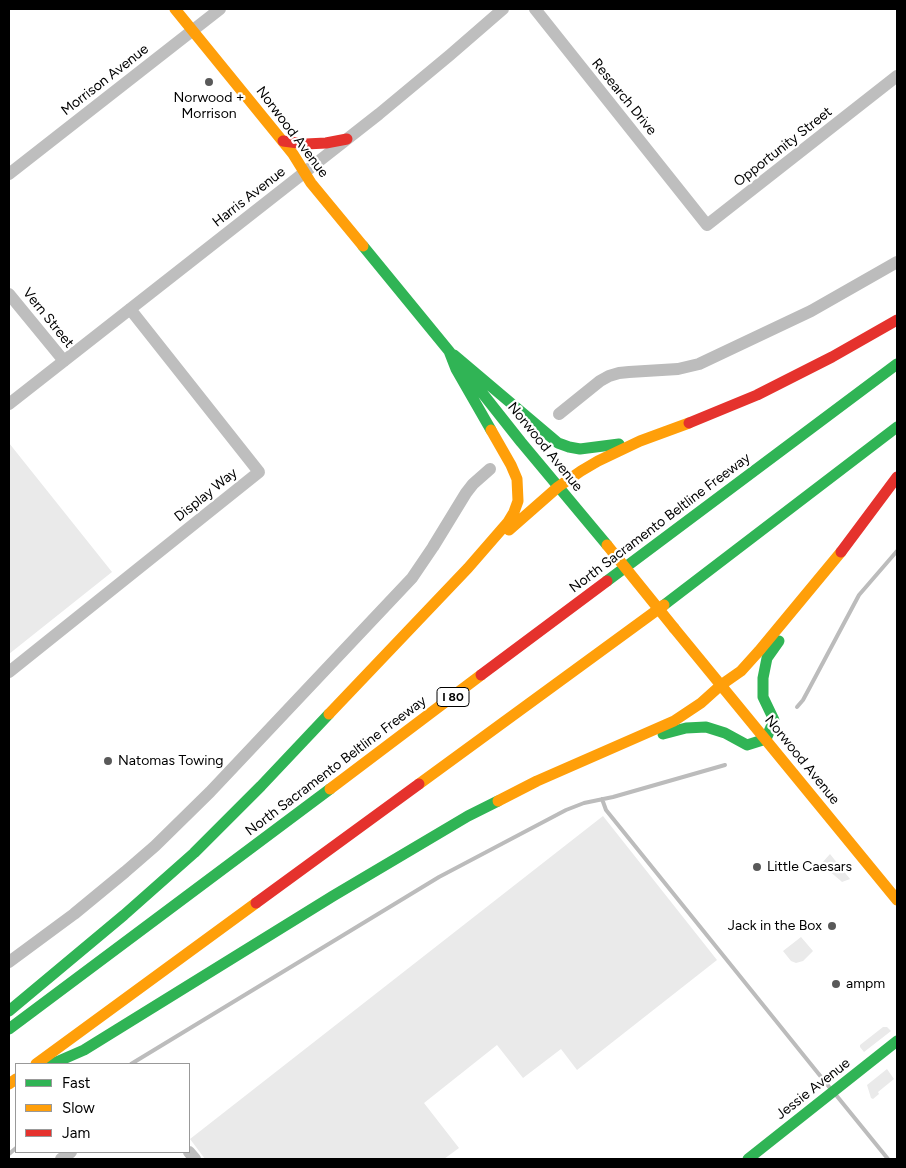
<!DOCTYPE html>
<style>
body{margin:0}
#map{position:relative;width:906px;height:1168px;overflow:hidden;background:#fff;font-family:Figtree,sans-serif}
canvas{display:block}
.frame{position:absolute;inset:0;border:10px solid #000;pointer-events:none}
.legend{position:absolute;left:15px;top:1063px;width:175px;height:90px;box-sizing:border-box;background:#fff;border:1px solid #999;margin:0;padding:6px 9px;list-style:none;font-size:15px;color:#000}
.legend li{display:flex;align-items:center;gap:10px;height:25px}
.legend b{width:25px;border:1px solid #999}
</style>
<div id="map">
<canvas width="906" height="1168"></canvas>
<div class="frame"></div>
<ul class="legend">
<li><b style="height:6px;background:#30b455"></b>Fast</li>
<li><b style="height:6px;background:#ff9f0a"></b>Slow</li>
<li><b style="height:6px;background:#e5322d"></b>Jam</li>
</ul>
</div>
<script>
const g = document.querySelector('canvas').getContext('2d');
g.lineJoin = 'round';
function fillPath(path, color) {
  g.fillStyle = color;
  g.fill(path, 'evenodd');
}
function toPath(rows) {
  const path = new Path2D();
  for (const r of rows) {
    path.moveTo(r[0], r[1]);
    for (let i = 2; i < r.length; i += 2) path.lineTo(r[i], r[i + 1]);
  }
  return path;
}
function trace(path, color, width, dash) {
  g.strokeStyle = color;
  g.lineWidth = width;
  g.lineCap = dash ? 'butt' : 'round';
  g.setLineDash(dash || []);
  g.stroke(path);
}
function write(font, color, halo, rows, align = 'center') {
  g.font = font + ' Figtree,sans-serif';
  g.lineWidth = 4.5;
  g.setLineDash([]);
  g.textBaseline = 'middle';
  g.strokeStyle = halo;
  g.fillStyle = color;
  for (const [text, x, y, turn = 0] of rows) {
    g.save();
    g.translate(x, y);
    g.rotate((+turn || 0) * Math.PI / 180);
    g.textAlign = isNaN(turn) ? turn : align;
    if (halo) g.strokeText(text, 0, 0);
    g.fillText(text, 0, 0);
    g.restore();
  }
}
fillPath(toPath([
 [9,443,112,572,9,654],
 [603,816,717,960,577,1070,561,1049,523,1078,497,1045,424,1103,459,1148,444,1159,205,1159,190,1139],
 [830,854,850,879,842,882,841,881,821,864],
 [801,937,813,951,803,961,796,963,791,961,783,951],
 [883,1027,887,1027,891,1031,864,1052,860,1047,860,1045],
 [887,1069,894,1079,878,1092,879,1094,873,1099,871,1098,867,1085]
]), '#eaeaea');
trace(toPath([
 [797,707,803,700,810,687,859,595,897,551],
 [602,799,606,810,830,1088],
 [131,1064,439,877,566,810,584,803,613,797,725,765],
 [836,1095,888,1159],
 [9,1154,16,1148]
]), '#bcbcbc', 4);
trace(toPath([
 [559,414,600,381,609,376,619,373,629,372,678,369,699,364,811,311,897,262],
 [9,962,74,914,125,872,155,846,210,792,412,578,433,547,466,493,473,484,490,469]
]), '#bcbcbc', 12);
trace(toPath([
 [535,9,707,225,897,76],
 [9,174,220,9],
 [9,294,64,361],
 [9,404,379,114,450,55,503,9],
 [9,672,259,472,130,309],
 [189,1152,195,1159],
 [61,1159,71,1152]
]), '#bebebe', 12);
trace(toPath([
 [363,246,449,351,521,442,607,545],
 [449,351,456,369,491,430],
 [454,355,558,443,569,447,580,449,619,444],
 [607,581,897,364],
 [664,605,897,427],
 [663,734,686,728,706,727,725,733,747,745,766,739,774,720,763,697,763,678,767,658,779,641],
 [9,1011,124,915,194,853,261,786,329,714],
 [9,1029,330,789],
 [52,1064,84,1050,333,896,468,816,498,801],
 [748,1159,897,1041]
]), '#30b455', 11);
trace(toPath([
 [175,9,293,154,311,183,363,246],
 [509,530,558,487,581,471,598,461,640,441,689,423],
 [674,628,897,900],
 [329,714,468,568,508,522,514,512,518,501,517,479,511,465,491,430],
 [419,784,664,605],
 [330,789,481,675],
 [498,801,537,781,674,721,701,703,721,685,741,671,759,651,841,552],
 [36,1064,256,903],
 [9,1084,16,1079]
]), '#ff9f0a', 11);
trace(toPath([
 [283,141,306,144,326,143,347,139],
 [689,423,757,395,832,357,897,320],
 [841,552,897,477],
 [481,675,607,581],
 [256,903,419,784]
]), '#e5322d', 11);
trace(toPath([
 [607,545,674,628]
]), '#ff9f0a', 11);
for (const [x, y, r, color] of [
 [209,82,5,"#595959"],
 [108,761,5,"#595959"],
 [757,867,5,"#595959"],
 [832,926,5,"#595959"],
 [836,984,5,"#595959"]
]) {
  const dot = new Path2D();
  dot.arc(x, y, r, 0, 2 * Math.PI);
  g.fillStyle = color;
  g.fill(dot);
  trace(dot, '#fff', 2);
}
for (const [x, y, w] of [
 [453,697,32]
]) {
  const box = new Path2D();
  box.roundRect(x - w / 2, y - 9.5, w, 19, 4);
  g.fillStyle = '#fff';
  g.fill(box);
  trace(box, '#000', 1);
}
write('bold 12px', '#000', null, [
 ["I 80",453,697]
]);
write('14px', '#000', '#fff', [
 ["Morrison Avenue",105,80,-38],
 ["Research Drive",624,97,51],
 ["Norwood Avenue",292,132,53],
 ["Opportunity Street",783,147,-38],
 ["Harris Avenue",249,197,-38],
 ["Vern Street",48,318,51],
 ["Norwood Avenue",545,447,51],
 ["Display Way",206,495,-39],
 ["North Sacramento Beltline Freeway",660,523,-37],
 ["Norwood Avenue",802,760,51],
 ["North Sacramento Beltline Freeway",336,766,-37],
 ["Jessie Avenue",813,1089,-38]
]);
write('14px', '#000', '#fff', [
 ["Norwood +",209,98,"center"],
 ["Morrison",209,114,"center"],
 ["Natomas Towing",118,761],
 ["Little Caesars",767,867],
 ["Jack in the Box",822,926,"right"],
 ["ampm",846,984]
], 'left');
</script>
